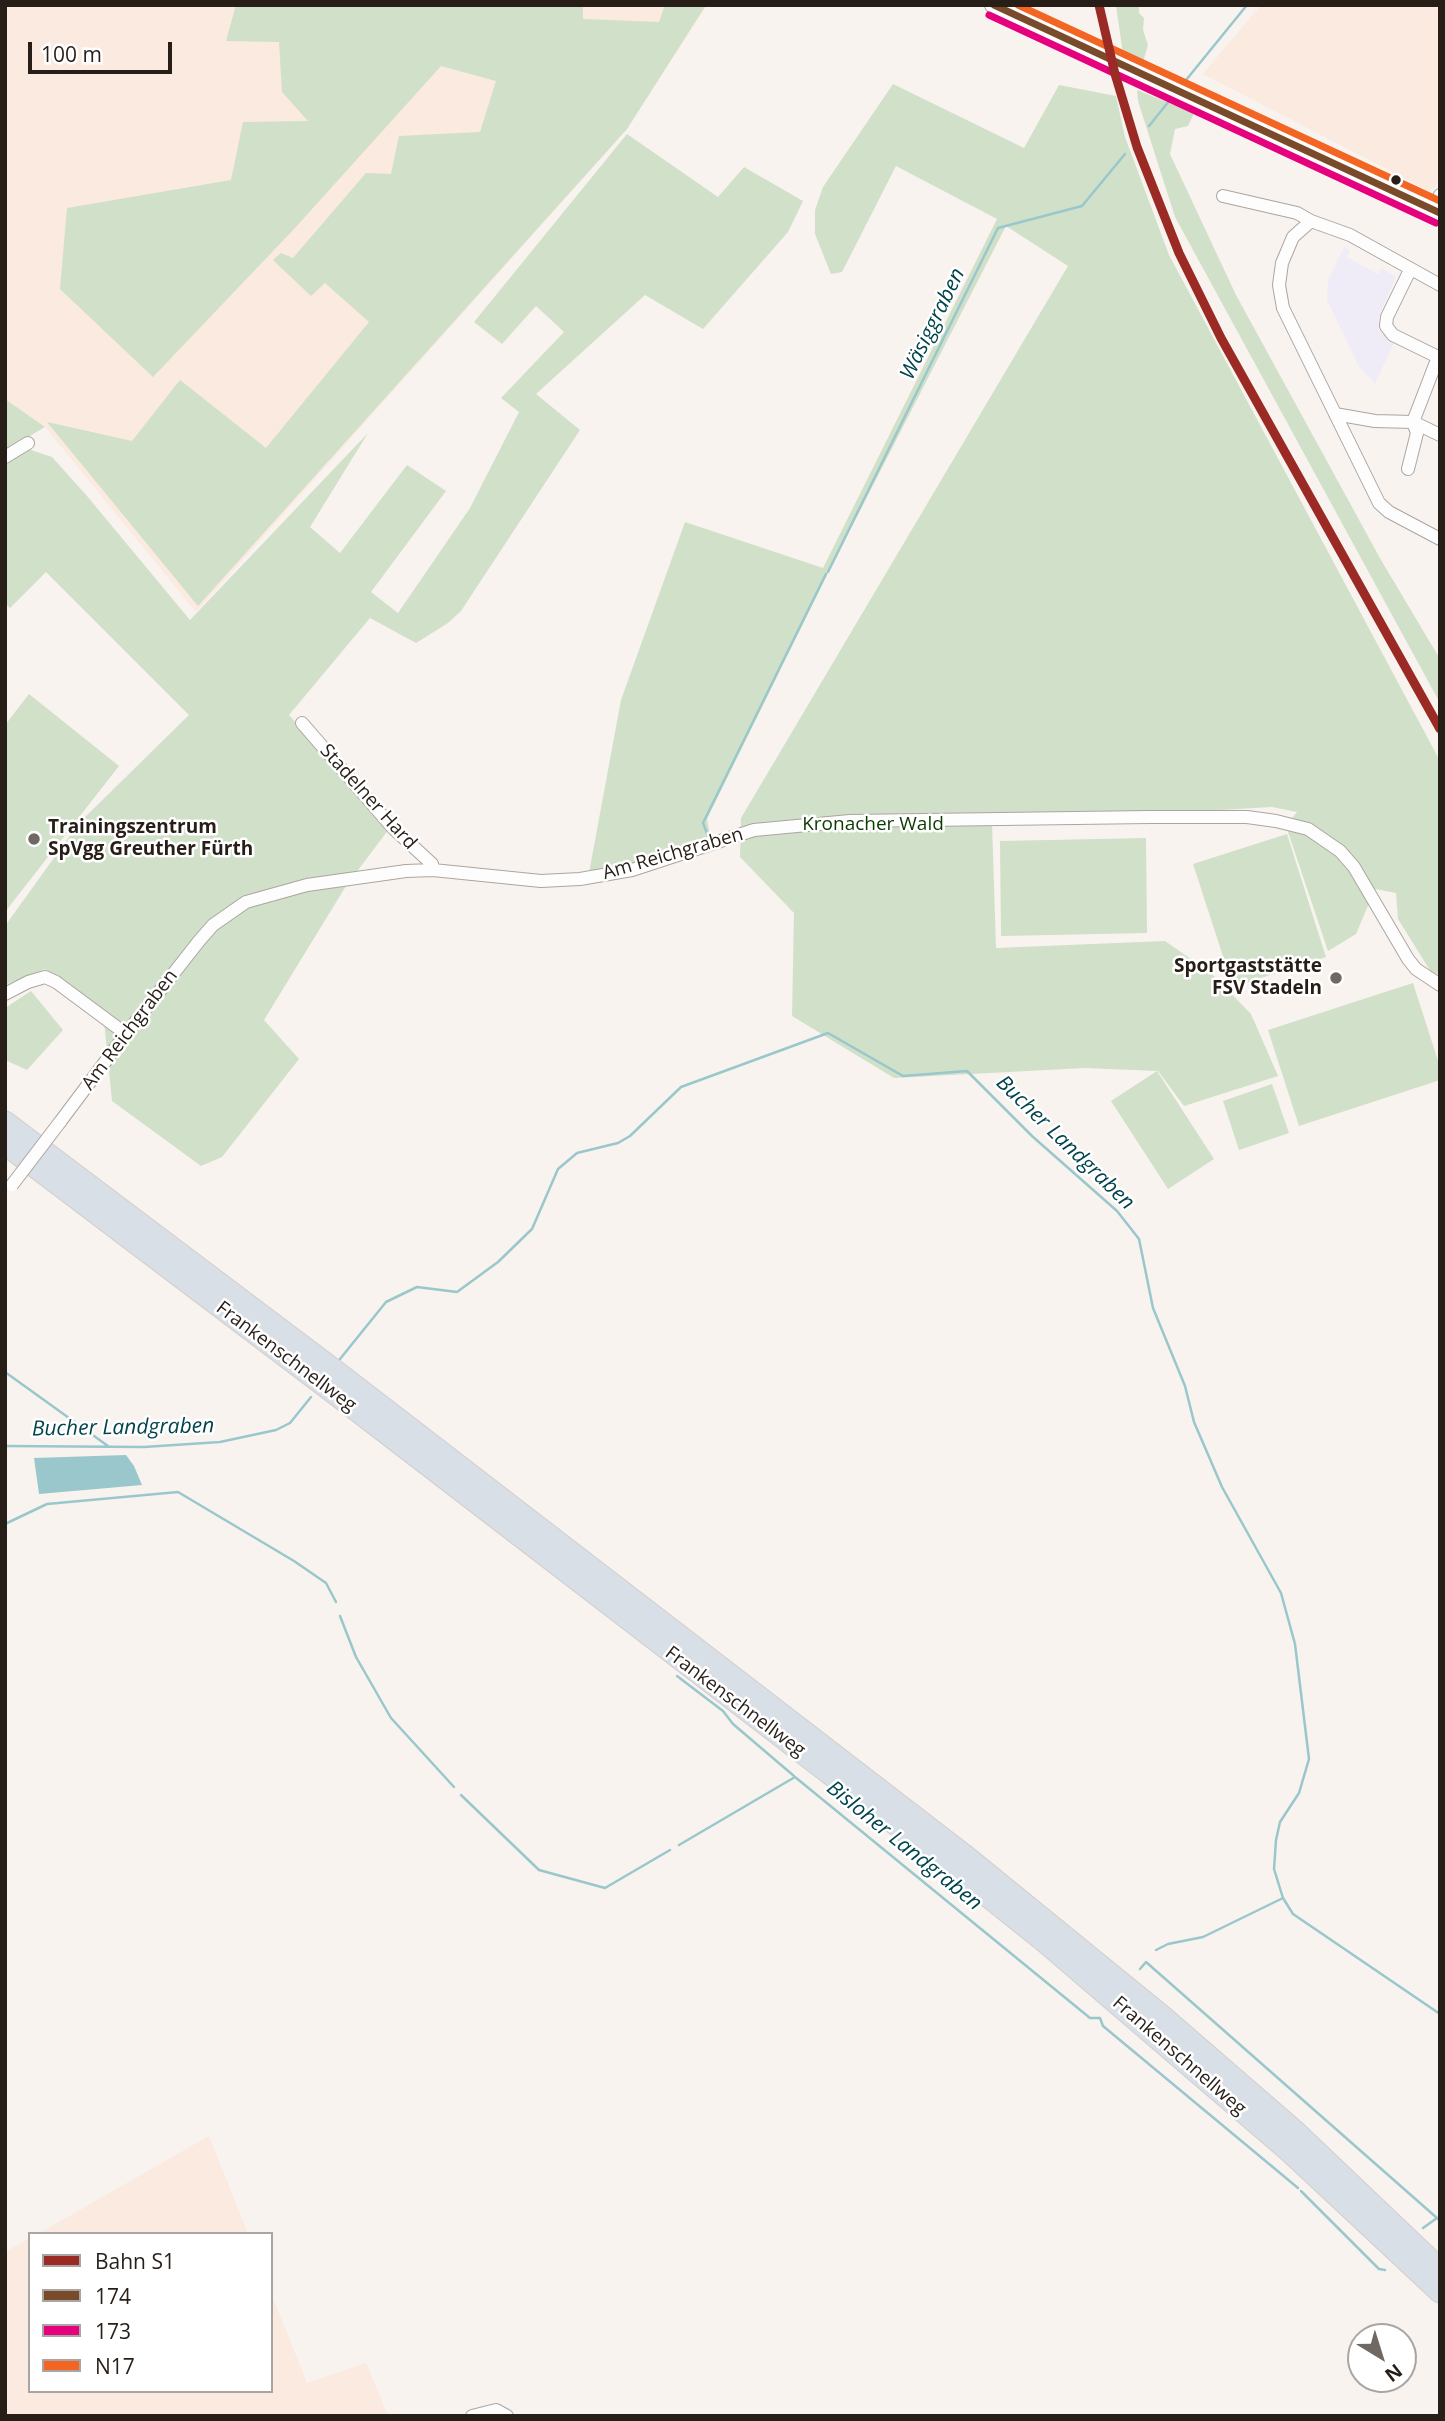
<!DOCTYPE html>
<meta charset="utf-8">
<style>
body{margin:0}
#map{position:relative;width:1445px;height:2421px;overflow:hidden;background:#f8f3ef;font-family:"Open Sans",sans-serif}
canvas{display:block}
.frame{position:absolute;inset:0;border:7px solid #271e18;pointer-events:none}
.legend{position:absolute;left:28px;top:2232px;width:245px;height:161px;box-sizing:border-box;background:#fff;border:2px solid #a9a5a3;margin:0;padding:9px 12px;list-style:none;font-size:21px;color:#271e18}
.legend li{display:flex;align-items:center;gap:14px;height:35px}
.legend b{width:35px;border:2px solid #a9a5a3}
.north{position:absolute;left:1347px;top:2323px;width:70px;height:70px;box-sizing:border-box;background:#fff;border:2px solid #a9a5a3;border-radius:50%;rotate:142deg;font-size:19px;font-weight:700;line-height:28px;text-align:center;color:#271e18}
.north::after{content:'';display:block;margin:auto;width:24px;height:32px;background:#706963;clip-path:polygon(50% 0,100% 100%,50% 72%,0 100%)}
.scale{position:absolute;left:28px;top:42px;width:144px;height:32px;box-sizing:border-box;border:4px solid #271e18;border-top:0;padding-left:9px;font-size:21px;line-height:24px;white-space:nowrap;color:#271e18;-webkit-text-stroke:5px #fff;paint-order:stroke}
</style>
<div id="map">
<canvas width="1445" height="2421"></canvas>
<div class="frame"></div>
<ul class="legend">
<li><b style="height:9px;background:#9a2a23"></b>Bahn S1</li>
<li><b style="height:9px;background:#7a4b2a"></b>174</li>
<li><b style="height:9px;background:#e5007d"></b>173</li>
<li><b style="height:9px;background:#f26522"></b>N17</li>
</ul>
<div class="north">N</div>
<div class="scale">100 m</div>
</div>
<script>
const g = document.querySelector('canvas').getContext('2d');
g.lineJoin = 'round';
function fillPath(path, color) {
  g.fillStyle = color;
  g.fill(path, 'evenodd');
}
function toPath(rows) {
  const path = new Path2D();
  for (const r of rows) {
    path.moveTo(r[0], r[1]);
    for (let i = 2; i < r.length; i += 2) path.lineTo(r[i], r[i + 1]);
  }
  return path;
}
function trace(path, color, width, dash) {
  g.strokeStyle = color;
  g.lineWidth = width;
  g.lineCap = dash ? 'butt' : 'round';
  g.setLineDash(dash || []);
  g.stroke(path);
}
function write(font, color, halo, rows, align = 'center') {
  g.font = font + ' "Open Sans",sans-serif';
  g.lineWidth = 5;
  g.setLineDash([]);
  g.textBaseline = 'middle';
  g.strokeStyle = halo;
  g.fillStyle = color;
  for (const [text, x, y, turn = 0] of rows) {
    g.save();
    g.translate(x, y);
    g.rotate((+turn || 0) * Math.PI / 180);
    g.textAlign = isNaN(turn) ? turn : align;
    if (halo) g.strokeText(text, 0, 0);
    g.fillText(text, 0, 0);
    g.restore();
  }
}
fillPath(toPath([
 [5,5,707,5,627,129,196,612,45,427,5,399],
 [1261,5,1440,5,1440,178,1435,187,1429,191,1203,74],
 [209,2136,248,2234,38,2234],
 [30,2238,30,2391,271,2391,271,2293,307,2383,366,2363,388,2416,5,2416,5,2362,8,2360,5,2352,5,2252]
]), '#faeadf');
fillPath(toPath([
 [1344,247,1350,250,1347,257,1378,274,1382,268,1396,277,1379,317,1379,330,1394,343,1375,384,1359,367,1327,300,1328,280]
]), '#f0ecf7');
fillPath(toPath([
 [236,5,583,5,583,19,659,22,665,5,706,5,627,129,198,606,47,422,132,441,180,380,266,448,369,322,325,283,311,296,273,260,281,253,293,258,366,173,391,174,399,136,480,132,496,81,441,66,294,229,153,377,60,289,67,208,231,180,243,122,308,121,282,92,279,42,226,41],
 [1116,5,1139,5,1139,13,1144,18,1143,30,1148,45,1142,65,1129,61,1123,54],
 [893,84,1024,148,1059,85,1116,96,1125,137,1169,255,1440,761,1440,975,1431,972,1398,919,1396,893,1375,889,1356,934,1328,951,1286,826,1297,812,1272,807,992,823,996,948,1165,941,1211,973,1251,1014,1278,1076,1184,1106,1158,1071,1085,1068,894,1078,792,1016,794,913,740,857,741,818,1068,266,1006,226,827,575,707,819,711,840,649,861,589,873,621,700,685,522,823,568,997,219,896,166,842,272,831,274,815,234,815,210,823,187],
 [1137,90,1194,113,1188,126,1175,129,1170,154,1236,295,1381,560,1440,659,1440,703,1175,217,1138,101],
 [627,134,718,197,744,167,803,201,788,232,703,329,645,295,536,394,580,430,461,611,448,623,416,643,370,618,289,715,389,829,346,886,264,1020,299,1059,222,1157,201,1166,112,1101,103,1011,45,969,5,985,5,926,79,823,189,715,46,572,10,608,5,603,5,462,28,449,52,457,87,496,190,620,368,433,310,527,340,553,407,465,446,491,371,592,398,613,470,508,519,412,501,398,564,332,536,306,502,344,474,322],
 [5,399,45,427,5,451],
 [29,694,119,766,5,912,5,725],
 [1287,834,1326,957,1233,987,1193,864],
 [1146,838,1147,933,1001,936,1000,841],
 [1413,983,1440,1067,1440,1080,1299,1126,1268,1030],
 [31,991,63,1030,27,1070,5,1060,5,1008],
 [1157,1071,1214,1159,1168,1189,1111,1101],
 [1272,1084,1289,1133,1239,1150,1223,1101]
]), '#d1e0c8');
fillPath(toPath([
 [126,1455,134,1466,142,1485,39,1494,34,1458]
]), '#99c7cc');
trace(toPath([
 [1182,85,1247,5],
 [1149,126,1173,96],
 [828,572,998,228,1082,206,1125,154],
 [708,836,703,823,826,574],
 [340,1359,386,1302,417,1287,457,1292,498,1262,532,1229,558,1169,577,1153,618,1143,630,1136,681,1087,828,1033,903,1076,967,1071,1032,1136,1117,1211,1139,1239,1153,1308,1185,1386,1194,1422,1222,1487,1281,1593,1295,1644,1309,1759,1299,1793,1280,1822,1276,1840,1274,1869,1283,1898,1293,1914,1440,2014],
 [5,1372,108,1446],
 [5,1446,144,1447,220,1442,276,1430,290,1423,311,1397],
 [5,1524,47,1504,178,1492,294,1561,326,1583,336,1602],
 [340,1616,356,1657,391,1718,454,1787],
 [677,1676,723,1711,733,1724,794,1776],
 [461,1795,539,1870,605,1888,670,1850],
 [679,1845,795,1777,1090,2018,1100,2018,1103,2026,1298,2188],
 [1156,1950,1168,1944,1203,1937,1283,1898],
 [1140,1969,1146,1962,1437,2218],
 [1301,2191,1379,2269,1385,2270],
 [1423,2228,1437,2218,1440,2221]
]), '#99c7cc', 2.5);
const street = toPath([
 [1223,196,1297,213,1311,221,1350,235,1440,285],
 [1432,210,1440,195],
 [1311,221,1293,237,1282,263,1279,285,1283,308,1379,503,1389,512,1440,539],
 [1410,270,1387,317,1386,326,1393,335,1440,358],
 [1335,414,1375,421,1413,422,1440,435],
 [5,457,28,443],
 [1408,469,1417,433,1413,422,1438,357],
 [302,723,393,828,432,864,433,870],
 [5,994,28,982,45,977,56,982,126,1034],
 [60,1122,126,1034,199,941,213,925,246,902,307,885,406,871,433,870,541,881,580,879,632,870,754,830,850,821,1150,817,1247,817,1276,821,1308,829,1340,851,1354,867,1408,959,1416,969,1440,985],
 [472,2416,496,2410,507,2416]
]);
const secondary = toPath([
 [993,5,1440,213]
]);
const highway = toPath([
 [5,1122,342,1376,963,1854,1162,2016,1297,2133,1440,2269],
 [5,1144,334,1393,951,1867,1045,1942,1290,2152,1440,2292]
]);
trace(street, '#aca5a1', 14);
trace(secondary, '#aca5a1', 18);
trace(highway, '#d1cecb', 23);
trace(street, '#fefdfd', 12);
trace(secondary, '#fefdfd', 16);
trace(highway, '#d9dfe6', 21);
const streetBridge = toPath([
 [12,1185,60,1122]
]);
trace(streetBridge, '#aca5a1', 14, []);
trace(streetBridge, '#fefdfd', 12);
trace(toPath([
 [994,5,1440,213]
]), '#7a4b2a', 7);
trace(toPath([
 [989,15,1436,223]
]), '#e5007d', 7);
trace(toPath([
 [1018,5,1440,201]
]), '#f26522', 7);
trace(toPath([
 [1099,5,1115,74,1137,147,1179,253,1221,338,1440,729]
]), '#9a2a23', 9);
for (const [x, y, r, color] of [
 [1396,180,6,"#271e18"],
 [34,839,7,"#706963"],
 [1336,978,7,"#706963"]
]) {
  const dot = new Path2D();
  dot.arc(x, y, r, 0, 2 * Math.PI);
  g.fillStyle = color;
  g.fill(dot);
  trace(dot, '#fff', 2.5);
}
write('19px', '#271e18', '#fff', [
 ["Stadelner Hard",368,797,48],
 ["Am Reichgraben",673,854,-16],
 ["Am Reichgraben",130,1030,-53],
 ["Frankenschnellweg",286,1357,37],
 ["Frankenschnellweg",735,1702,37],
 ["Frankenschnellweg",1179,2056,41]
]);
write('19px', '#0b3a00', '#fff', [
 ["Kronacher Wald",873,825]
]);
write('bold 19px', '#271e18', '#fff', [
 ["Trainingszentrum",48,828],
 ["SpVgg Greuther Fürth",48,850],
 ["Sportgaststätte",1322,967,"right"],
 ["FSV Stadeln",1322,989,"right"]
], 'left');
write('italic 21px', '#01444b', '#fff', [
 ["Wäsiggraben",933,324,-64],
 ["Bucher Landgraben",1065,1143,44],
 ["Bucher Landgraben",123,1428,-1],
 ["Bisloher Landgraben",904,1846,39]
]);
</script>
